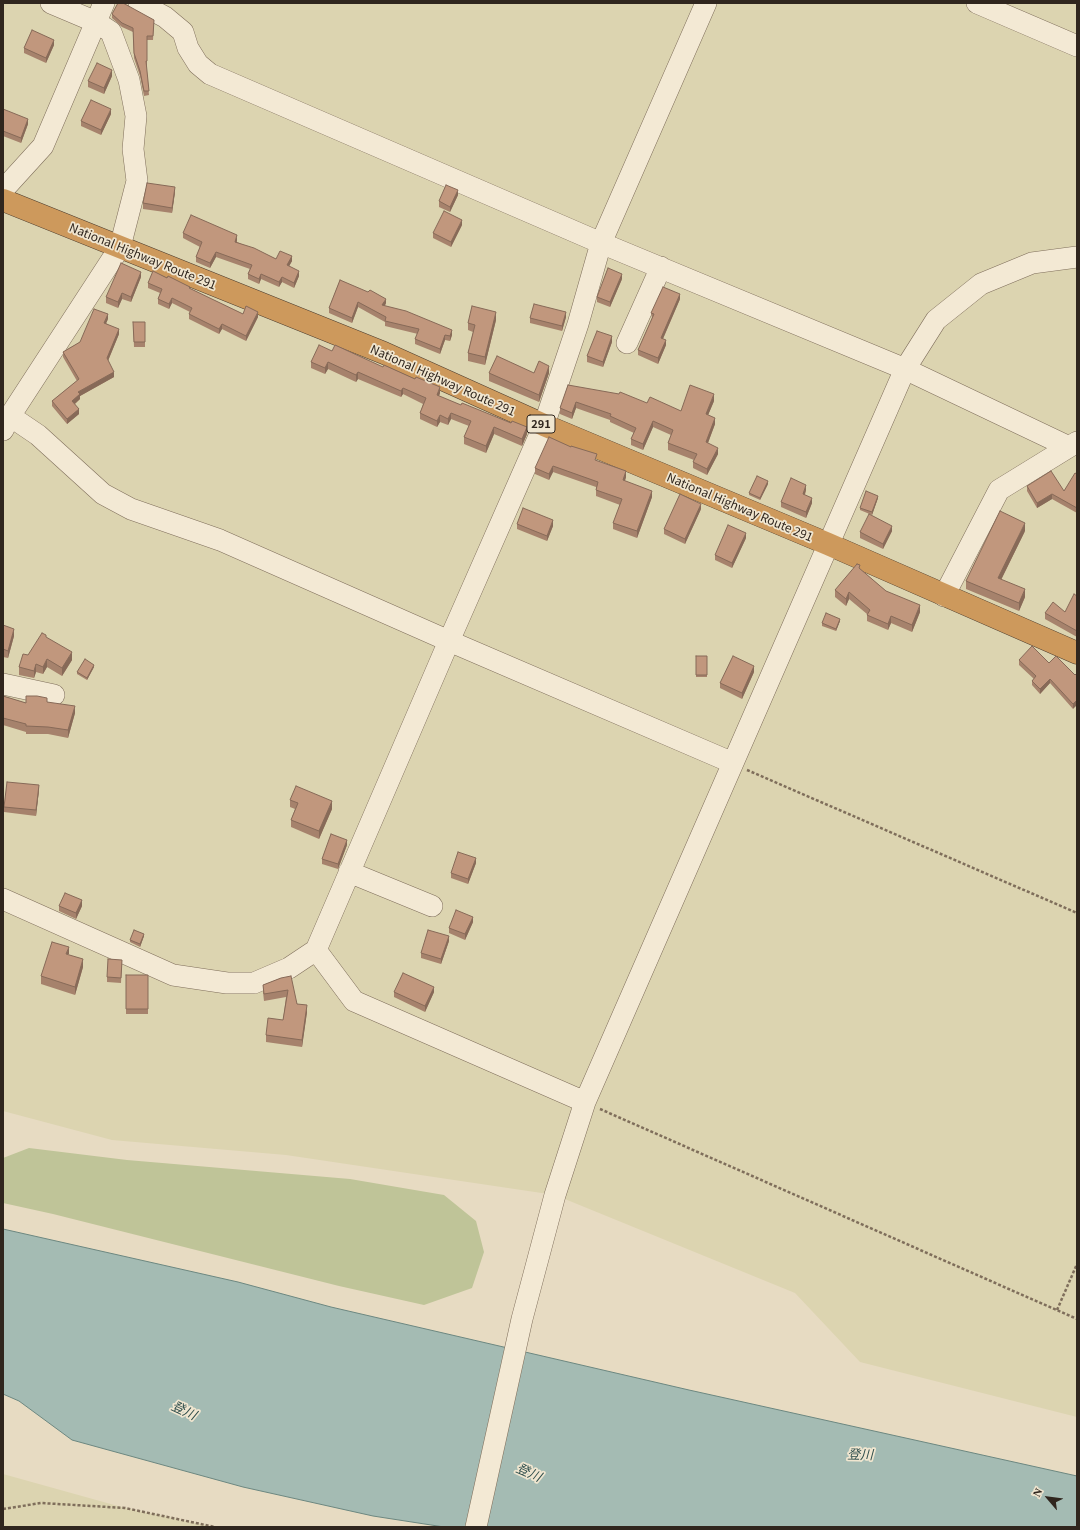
<!DOCTYPE html>
<meta charset="utf-8">
<style>
body{margin:0}
#map{position:relative;width:1080px;height:1530px;overflow:hidden;background:#e7dbc2;font-family:Georgia,serif}
canvas{display:block}
.frame{position:absolute;inset:0;border:4px solid #30261e;pointer-events:none}
.north{position:absolute;left:1028px;top:1478px;width:40px;height:40px;-webkit-text-stroke:3px #f0e6d0;paint-order:stroke;rotate:298deg;font-size:11px;font-weight:700;line-height:16px;text-align:center;color:#30261e}
.north::after{content:'';display:block;margin:auto;width:14px;height:18px;background:#30261e;clip-path:polygon(50% 0,100% 100%,50% 72%,0 100%)}
</style>
<div id="map">
<canvas width="1080" height="1530"></canvas>
<div class="frame"></div>
<div class="north">N</div>
</div>
<script>
const g = document.querySelector('canvas').getContext('2d');
g.lineJoin = 'round';
function fillPath(path, color) {
  g.fillStyle = color;
  g.fill(path, 'evenodd');
}
function toPath(rows) {
  const path = new Path2D();
  for (const r of rows) {
    path.moveTo(r[0], r[1]);
    for (let i = 2; i < r.length; i += 2) path.lineTo(r[i], r[i + 1]);
  }
  return path;
}
function trace(path, color, width, dash) {
  g.strokeStyle = color;
  g.lineWidth = width;
  g.lineCap = dash ? 'butt' : 'round';
  g.setLineDash(dash || []);
  g.stroke(path);
}
function write(font, color, halo, rows, align = 'center') {
  g.font = font + ' Georgia,"Noto Sans JP",serif';
  g.lineWidth = 3.5;
  g.setLineDash([]);
  g.textBaseline = 'middle';
  g.strokeStyle = halo;
  g.fillStyle = color;
  for (const [text, x, y, turn = 0] of rows) {
    g.save();
    g.translate(x, y);
    g.rotate((+turn || 0) * Math.PI / 180);
    g.textAlign = isNaN(turn) ? turn : align;
    if (halo) g.strokeText(text, 0, 0);
    g.fillText(text, 0, 0);
    g.restore();
  }
}
fillPath(toPath([
 [3,3,1077,3,1077,1417,860,1362,795,1293,555,1195,286,1155,112,1140,3,1111],
 [3,1474,125,1508,215,1527,3,1527]
]), '#dcd4b0');
fillPath(toPath([
 [29,1148,127,1160,350,1179,444,1195,476,1221,484,1252,472,1288,424,1305,339,1286,53,1214,3,1203,3,1158]
]), '#bfc498');
const water = toPath([
 [3,1229,238,1282,331,1307,689,1390,1077,1476,1077,1527,444,1527,373,1516,243,1487,72,1440,19,1401,3,1394,3,1229]
]);
fillPath(water, '#a4bbb3');
trace(water, '#6c8780', 1);
const minor = toPath([
 [139,3,165,17,183,32,188,48,198,64,210,74,601,243,905,369,1069,447],
 [977,3,1077,46],
 [3,190,43,146,104,3],
 [627,343,661,267],
 [10,416,38,435,103,494,131,509,220,540,449,641,733,763],
 [3,430,10,416,120,247,137,181,133,149,136,116,129,80,111,32,96,22,51,3],
 [944,596,999,490,1077,442],
 [3,684,54,695],
 [349,872,432,906],
 [3,899,173,975,227,983,254,983,289,968,316,950,449,641,544,425,578,324,601,243,706,3],
 [316,950,354,1001,585,1102],
 [476,1527,522,1319,555,1195,585,1102,905,369,936,320,981,284,1032,263,1077,257]
]);
const highway = toPath([
 [3,200,384,353,544,425,828,544,1077,653]
]);
trace(minor, '#7f6e5b', 22);
trace(highway, '#4d3d2f', 23);
trace(toPath([
 [747,770,1077,913],
 [600,1109,1077,1319],
 [1057,1310,1077,1264],
 [3,1509,41,1503,125,1508,215,1527]
]), '#7f6e5b', 2.5, [3, 2]);
trace(minor, '#f3e9d4', 21);
trace(highway, '#cd995c', 22);
fillPath(toPath([
 [112,14,154,20,153,40,147,40,147,65,146,65,149,95,144,96,140,76,134,58,133,32,122,27,112,18],
 [54,45,46,63,24,53,24,48],
 [112,76,104,94,88,87,88,81],
 [3,109,28,124,21,143,3,136],
 [111,114,101,135,81,126,81,121],
 [175,192,172,213,143,209,143,203],
 [458,195,450,212,439,207,439,201],
 [462,225,451,247,433,238,433,233],
 [183,233,237,240,237,242,276,259,292,261,289,266,299,276,294,288,282,282,279,287,261,279,259,284,248,279,248,274,250,269,216,257,210,268,196,262,196,257,200,247,183,238],
 [141,277,131,302,122,299,118,308,106,303,106,297],
 [622,279,610,307,597,302,597,297],
 [340,280,386,303,385,306,452,335,450,341,445,340,440,354,415,344,415,339,418,334,385,326,385,322,358,307,352,323,329,313,329,308],
 [148,283,190,289,243,314,258,317,246,341,222,329,219,334,189,319,189,314,190,312,172,303,169,309,158,304,158,299,160,293,148,288],
 [680,299,663,339,666,345,658,364,638,355,638,350,652,318,651,313],
 [566,317,562,331,530,323,530,318],
 [108,319,106,323,119,334,108,361,114,377,80,396,80,399,75,404,79,414,67,424,52,406,52,401,77,381,63,357,63,352,80,342],
 [496,320,485,365,468,361,468,353,473,332,468,330,468,323],
 [133,322,145,322,145,347,134,347],
 [612,342,603,367,587,362,587,356],
 [332,351,440,393,439,396,527,434,522,446,494,434,486,453,464,444,464,437,469,426,451,419,448,425,440,422,437,427,420,419,420,413,423,404,403,394,401,397,358,379,356,382,328,369,325,374,311,368,311,362],
 [489,373,549,373,539,402,489,381],
 [568,385,681,411,714,401,708,415,715,424,708,443,718,454,707,475,693,468,693,462,694,460,668,450,668,443,671,435,653,427,643,450,631,445,631,439,634,433,610,422,610,420,576,408,572,419,560,414,560,408],
 [596,461,626,477,625,481,652,497,637,538,613,529,613,523,620,505,596,496,596,487,553,472,549,480,535,474,535,468],
 [1077,474,1077,513,1052,499,1037,508,1027,491,1027,486,1064,491],
 [768,484,760,500,749,495,749,493],
 [806,490,805,495,812,503,806,518,781,507,781,502],
 [878,498,872,515,860,510,860,508],
 [701,509,685,544,664,534,664,529],
 [517,524,553,526,547,541,517,529],
 [892,531,883,549,860,538,860,532],
 [1025,531,1001,580,1025,597,1019,611,966,589,966,581],
 [746,538,732,568,715,560,715,555],
 [860,569,886,591,920,612,912,632,891,623,888,630,867,621,867,614,849,599,846,606,835,597,835,590],
 [1077,596,1077,637,1045,619,1045,613,1065,612],
 [840,621,836,631,822,626,822,623],
 [3,625,14,636,8,658,3,657],
 [46,638,72,660,62,676,47,667,43,674,36,672,34,678,19,675,19,667,28,655],
 [696,656,707,656,707,677,696,677],
 [1019,660,1049,663,1075,675,1073,709,1050,683,1040,694,1032,685,1032,681,1034,679,1019,665],
 [94,667,87,680,77,674,77,672],
 [754,672,742,699,720,688,720,683],
 [3,696,26,703,47,702,75,713,68,738,48,734,26,734,26,732,3,725],
 [39,790,36,816,4,812,4,807],
 [290,800,332,809,319,839,291,827,291,820,295,809,290,807],
 [347,845,338,869,322,864,322,859],
 [476,863,468,884,451,878,451,873],
 [59,906,82,906,76,919,59,911],
 [473,922,465,940,449,933,449,928],
 [144,936,140,947,130,942,130,940],
 [449,941,441,964,421,958,421,953],
 [69,955,83,967,75,995,41,984,41,976],
 [122,960,121,983,107,982,107,977],
 [126,975,148,975,148,1014,126,1014],
 [281,978,297,1004,307,1012,302,1047,266,1042,266,1035,283,1020,286,997,264,1001,263,992,263,985],
 [394,992,434,992,425,1012,394,997]
]), '#a6826c');
fillPath(toPath([
 [54,40,54,45,46,63,46,58],
 [112,70,112,76,104,94,104,88],
 [111,109,111,114,101,135,101,130],
 [28,119,28,124,21,143,21,138],
 [175,187,175,192,172,213,172,208],
 [458,190,458,195,450,212,450,207],
 [462,220,462,225,451,247,451,242],
 [237,235,237,240,235,247,235,242],
 [216,252,216,257,210,268,210,263],
 [292,256,292,261,287,270,287,265],
 [299,271,299,276,294,288,294,283],
 [141,272,141,277,131,302,131,297],
 [261,274,261,279,259,284,259,279],
 [622,274,622,279,610,307,610,302],
 [282,277,282,282,279,287,279,282],
 [122,293,122,299,118,308,118,302],
 [680,294,680,299,661,343,661,338],
 [172,298,172,303,169,309,169,304],
 [386,299,386,303,382,310,382,305],
 [358,302,358,307,352,323,352,318],
 [258,312,258,317,246,341,246,336],
 [496,312,496,320,485,365,485,357],
 [566,312,566,317,562,331,562,326],
 [108,314,108,319,104,328,104,323],
 [222,324,222,329,219,334,219,329],
 [119,329,119,334,107,363,107,358],
 [452,330,452,335,450,341,450,336],
 [445,335,445,340,440,354,440,349],
 [612,336,612,342,603,367,603,362],
 [666,340,666,345,658,364,658,358],
 [328,362,328,369,325,374,325,368],
 [549,366,549,373,539,402,539,395],
 [114,372,114,377,80,396,80,399,72,406,72,401,78,392],
 [358,372,358,379,356,382,356,375],
 [440,387,440,393,437,401,437,395],
 [403,388,403,394,401,397,401,391],
 [714,394,714,401,706,420,706,414],
 [576,402,576,408,572,419,572,413],
 [79,409,79,414,67,424,67,419],
 [451,413,451,419,448,425,448,419],
 [440,415,440,422,437,427,437,421],
 [715,418,715,424,706,448,706,442],
 [653,421,653,427,643,450,643,444],
 [494,427,494,434,486,453,486,446],
 [527,427,527,434,522,446,522,439],
 [718,448,718,454,707,475,707,469],
 [553,466,553,472,549,480,549,474],
 [626,471,626,477,623,486,623,480],
 [768,481,768,484,760,500,760,498],
 [806,485,806,490,803,499,803,494],
 [652,491,652,497,637,538,637,531],
 [1052,494,1052,499,1037,508,1037,503],
 [878,496,878,498,872,515,872,512],
 [812,498,812,503,806,518,806,512],
 [701,504,701,509,685,544,685,539],
 [553,520,553,526,547,541,547,536],
 [1025,523,1025,531,998,586,998,578],
 [892,526,892,531,883,549,883,544],
 [746,533,746,538,732,568,732,563],
 [1025,589,1025,597,1019,611,1019,603],
 [849,592,849,599,846,606,846,599],
 [920,605,920,612,912,632,912,625],
 [891,616,891,623,888,630,888,624],
 [840,619,840,621,836,631,836,629],
 [14,629,14,636,8,658,8,651],
 [72,652,72,660,62,676,62,668],
 [47,659,47,667,43,674,43,667],
 [36,664,36,672,34,678,34,671],
 [94,665,94,667,87,680,87,678],
 [754,666,754,672,742,699,742,693],
 [1050,679,1050,683,1040,694,1040,689],
 [1077,700,1077,705,1073,709,1073,704],
 [75,706,75,713,68,738,68,730],
 [39,785,39,790,36,816,36,810],
 [332,801,332,809,319,839,319,831],
 [347,840,347,845,338,869,338,864],
 [476,858,476,863,468,884,468,879],
 [82,900,82,906,76,919,76,913],
 [473,917,473,922,465,940,465,934],
 [144,934,144,936,140,947,140,944],
 [449,936,449,941,441,964,441,959],
 [69,947,69,954,66,954],
 [83,959,83,967,75,995,75,987],
 [434,987,434,992,425,1012,425,1006],
 [307,1005,307,1012,302,1047,302,1040]
]), '#876a58');
const building = toPath([
 [118,3,123,3,154,20,153,36,147,36,147,61,146,61,149,91,144,91,140,71,134,53,133,28,122,23,112,14,118,3],
 [32,30,54,40,46,58,24,48,32,30],
 [97,63,112,70,104,88,88,81,97,63],
 [91,100,111,109,101,130,81,121,91,100],
 [3,109,28,119,21,138,3,131,3,109],
 [147,183,175,187,172,208,143,203,147,183],
 [446,185,458,190,450,207,439,201,446,185],
 [444,211,462,220,451,242,433,233,444,211],
 [191,215,237,235,235,242,254,248,276,259,280,251,292,256,287,265,299,271,294,283,282,277,279,282,261,274,259,279,248,274,252,265,216,252,210,263,196,257,202,242,183,233,191,215],
 [121,263,141,272,131,297,122,293,118,302,106,297,121,263],
 [608,268,622,274,610,302,597,297,608,268],
 [153,271,167,278,168,276,190,287,189,288,243,314,246,306,258,312,246,336,222,324,219,329,189,314,192,308,172,298,169,304,158,299,162,289,148,283,153,271],
 [340,280,368,292,370,290,386,299,382,305,406,311,452,330,450,336,445,335,440,349,415,339,419,329,385,321,386,317,358,302,352,318,329,308,340,280],
 [663,287,680,294,661,338,666,340,658,358,638,350,654,314,651,313,663,287],
 [534,304,566,312,562,326,530,318,534,304],
 [472,306,496,312,485,357,468,353,475,325,468,323,472,306],
 [94,309,108,314,104,323,119,329,107,358,114,372,78,392,80,394,72,401,79,409,67,419,52,401,79,379,63,352,80,342,94,309],
 [133,322,145,322,145,342,134,342,133,322],
 [597,331,612,336,603,362,587,356,597,331],
 [319,345,332,351,335,345,383,367,384,365,415,379,416,377,440,387,437,395,461,405,462,403,511,423,512,421,527,427,522,439,494,427,486,446,464,437,471,421,451,413,448,419,440,415,437,421,420,413,426,398,403,388,401,391,358,372,356,375,328,362,325,368,311,362,319,345],
 [497,356,534,373,539,361,549,366,539,395,489,373,497,356],
 [568,385,619,394,620,392,647,403,650,397,681,411,690,385,714,394,706,414,715,418,706,442,718,448,707,469,693,462,697,454,668,443,673,430,653,421,643,444,631,439,636,428,610,416,611,414,576,402,572,413,560,408,568,385],
 [549,437,571,447,571,446,597,454,595,460,626,471,623,480,652,491,637,531,613,523,622,499,596,490,598,482,553,466,549,474,535,468,549,437],
 [1051,471,1064,491,1075,473,1077,474,1077,508,1052,494,1037,503,1027,486,1051,471],
 [757,476,768,481,760,498,749,493,757,476],
 [791,478,806,485,803,494,812,498,806,512,781,502,791,478],
 [866,491,878,496,872,512,860,508,866,491],
 [680,494,701,504,685,539,664,529,680,494],
 [523,508,553,520,547,536,517,524,523,508],
 [1000,511,1025,523,998,578,1025,589,1019,603,966,581,1000,511],
 [869,514,892,526,883,544,860,532,869,514],
 [728,525,746,533,732,563,715,555,728,525],
 [857,564,860,565,859,568,886,591,920,605,912,625,891,616,888,624,867,615,870,610,849,592,846,599,835,590,857,564],
 [1074,594,1077,596,1077,631,1045,613,1053,602,1065,612,1074,594],
 [826,613,840,619,836,629,822,623,826,613],
 [3,625,14,629,8,651,3,649,3,625],
 [42,633,46,635,46,637,72,652,62,668,47,659,43,667,36,664,34,671,19,667,23,654,28,655,42,633],
 [1032,646,1049,663,1056,656,1075,675,1077,673,1077,700,1073,704,1050,679,1040,689,1032,681,1036,676,1019,660,1032,646],
 [696,656,707,656,707,675,696,675,696,656],
 [733,656,754,666,742,693,720,683,733,656],
 [85,659,94,665,87,678,77,672,85,659],
 [3,696,26,703,26,696,37,696,47,698,47,702,75,706,68,730,48,727,26,726,26,724,3,718,3,696],
 [7,782,39,785,36,810,4,807,7,782],
 [296,786,332,801,319,831,291,820,298,803,290,800,296,786],
 [331,834,347,840,338,864,322,859,331,834],
 [458,852,476,858,468,879,451,873,458,852],
 [65,893,82,900,76,913,59,906,65,893],
 [456,910,473,917,465,934,449,928,456,910],
 [134,930,144,934,140,944,130,940,134,930],
 [428,930,449,936,441,959,421,953,428,930],
 [52,942,69,947,66,954,83,959,75,987,41,976,52,942],
 [108,959,122,960,121,978,107,977,108,959],
 [403,973,434,987,425,1006,394,992,403,973],
 [126,975,148,975,148,1009,126,1009,126,975],
 [291,976,297,1004,307,1005,302,1040,266,1035,268,1018,283,1020,288,990,264,994,263,985,281,978,291,976]
]);
fillPath(building, '#c1977d');
trace(building, '#876a58', 1);
for (const [x, y, w] of [
 [541,424,28]
]) {
  const box = new Path2D();
  box.roundRect(x - w / 2, y - 9, w, 18, 3);
  g.fillStyle = '#f0e6d0';
  g.fill(box);
  trace(box, '#30261e', 1);
}
write('bold 11px', '#30261e', null, [
 ["291",541,424]
]);
write('12px', '#30261e', '#f0e6d0', [
 ["National Highway Route 291",143,256,22],
 ["National Highway Route 291",443,380,24],
 ["National Highway Route 291",740,507,23]
]);
write('italic 13px', '#2f4e4c', '#f0e6d0', [
 ["登川",184,1410,25],
 ["登川",860,1454,1],
 ["登川",529,1472,24]
]);
</script>
